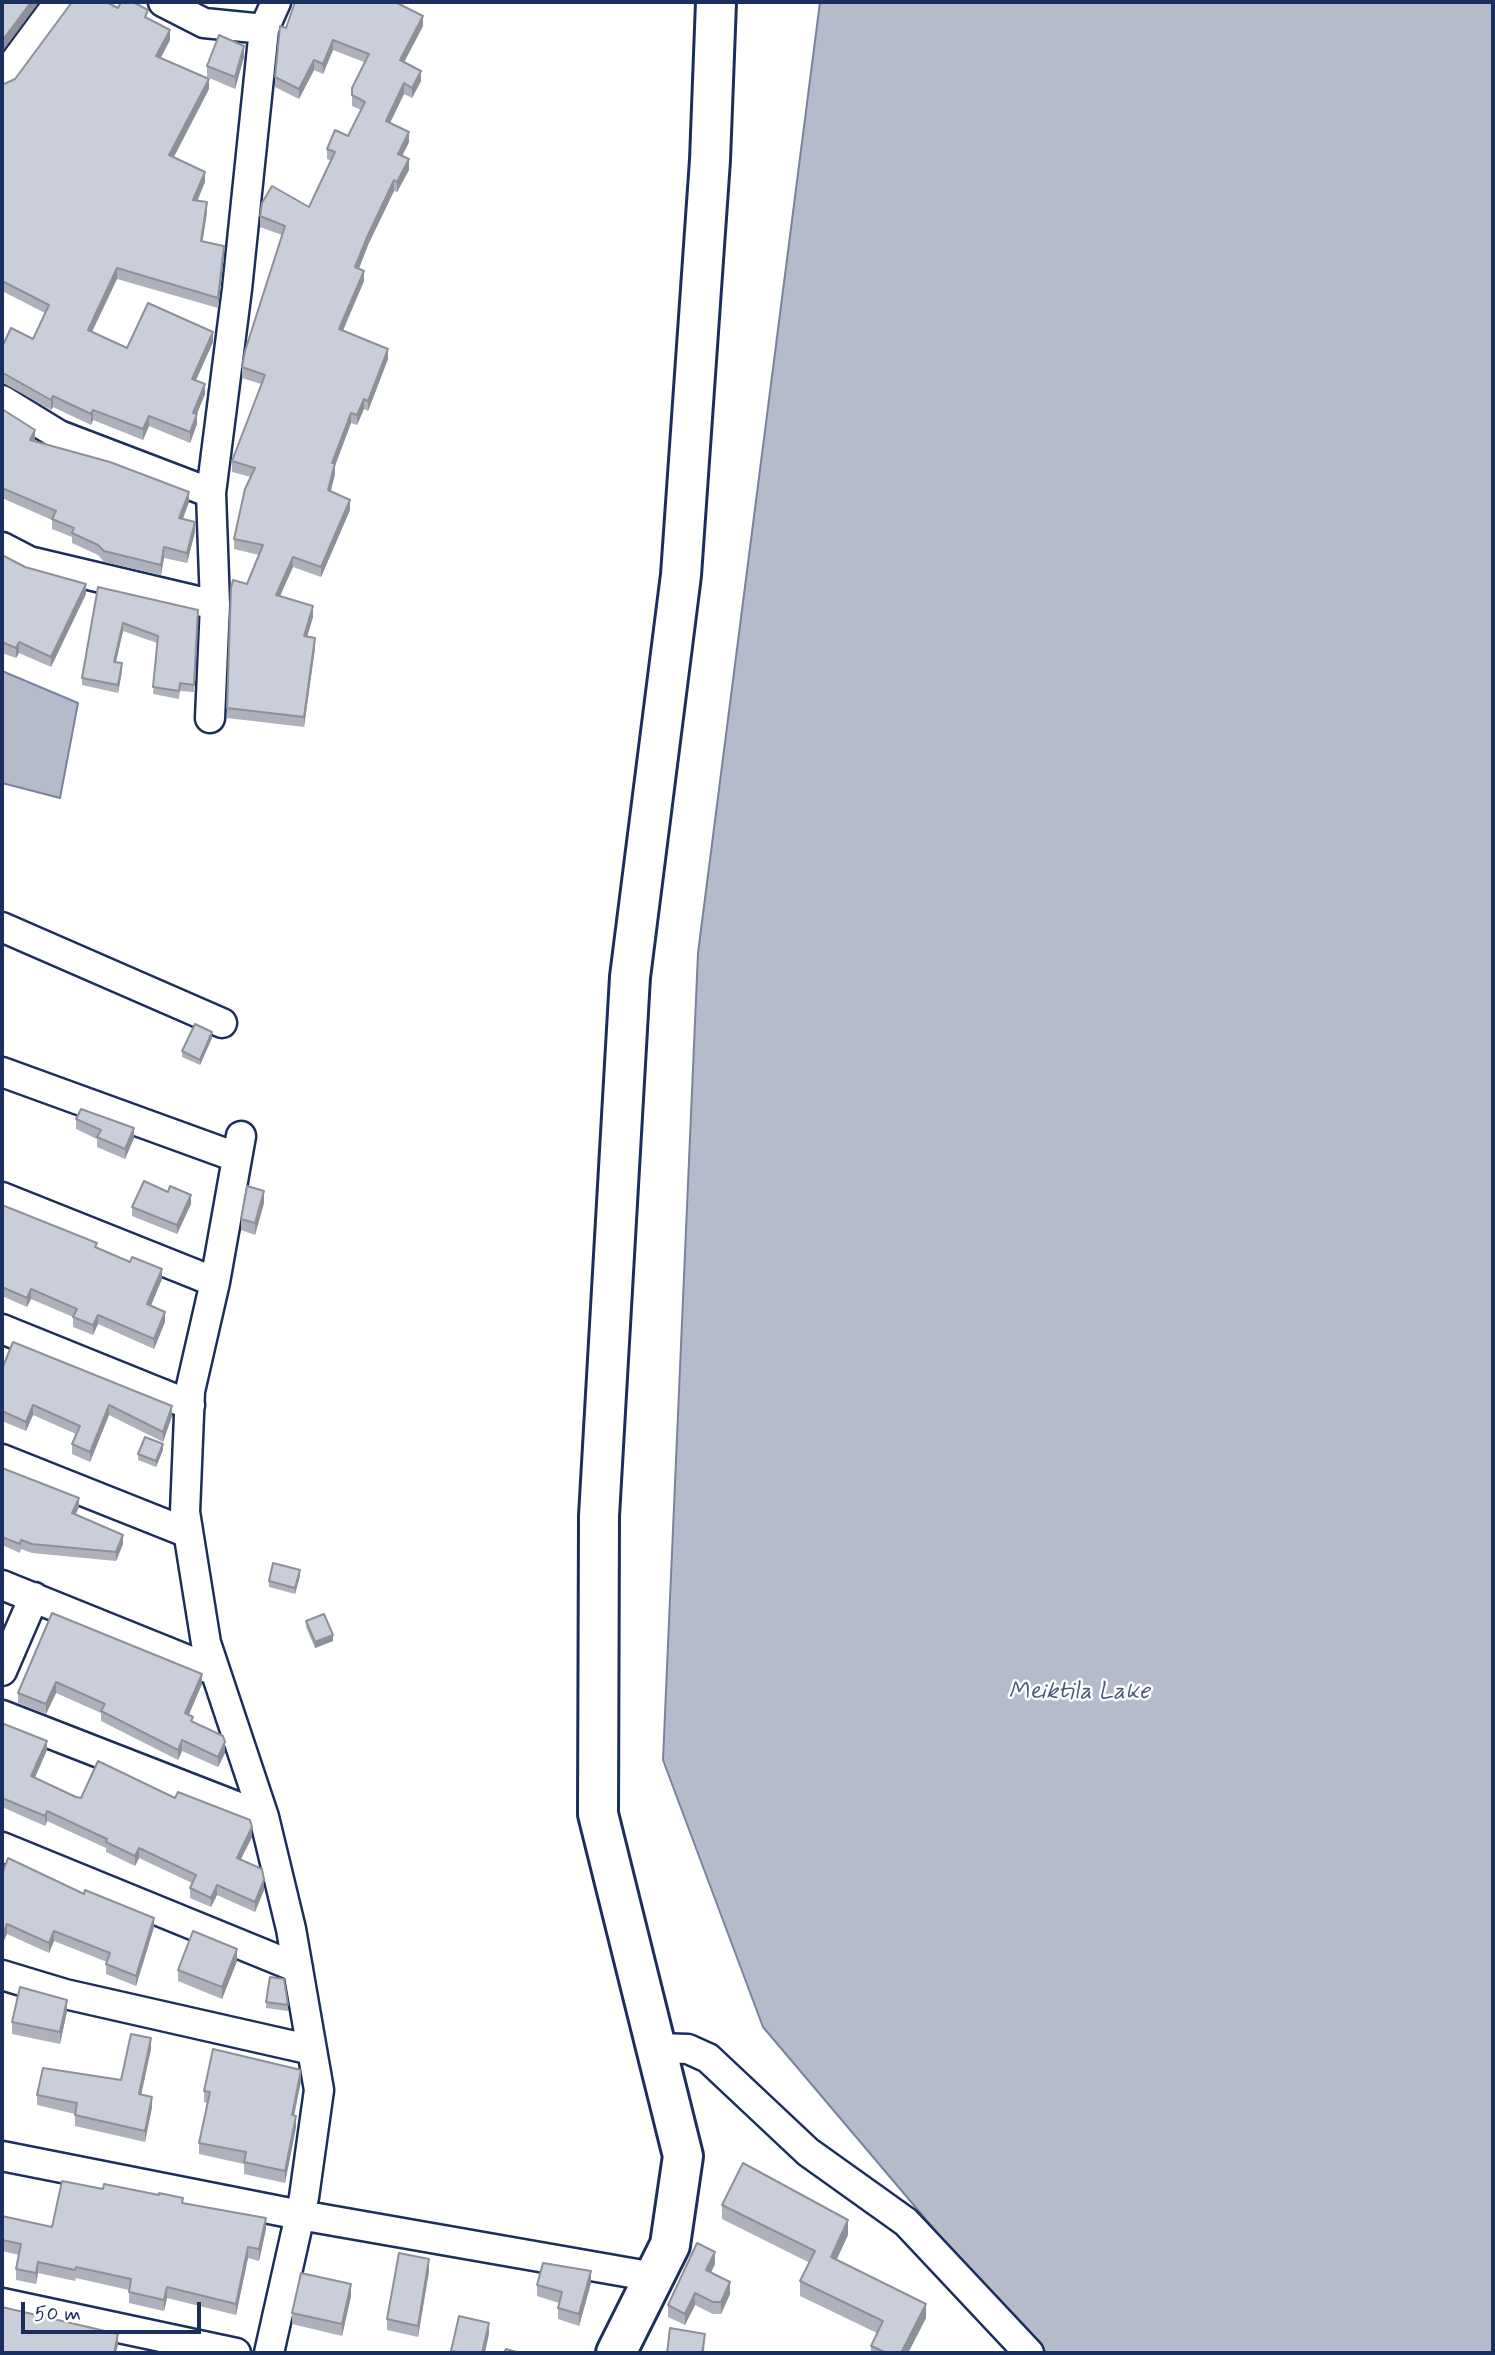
<!DOCTYPE html>
<style>
body{margin:0}
#map{position:relative;width:1495px;height:2355px;overflow:hidden;background:#fff;font-family:Mynerve,sans-serif}
canvas{display:block}
.frame{position:absolute;inset:0;border:4px solid #1b2f5e;pointer-events:none}
.scale{position:absolute;left:21px;top:2302px;width:180px;height:32px;box-sizing:border-box;border:4px solid #1b2f5e;border-top:0;padding-left:9px;font-size:21px;line-height:24px;white-space:nowrap;color:#1b2f5e;-webkit-text-stroke:5px #fff;paint-order:stroke}
</style>
<div id="map">
<canvas width="1495" height="2355"></canvas>
<div class="frame"></div>
<div class="scale">50 m</div>
</div>
<script>
const g = document.querySelector('canvas').getContext('2d');
g.lineJoin = 'round';
function fillPath(path, color) {
  g.fillStyle = color;
  g.fill(path, 'evenodd');
}
function toPath(rows) {
  const path = new Path2D();
  for (const r of rows) {
    path.moveTo(r[0], r[1]);
    for (let i = 2; i < r.length; i += 2) path.lineTo(r[i], r[i + 1]);
  }
  return path;
}
function trace(path, color, width, dash) {
  g.strokeStyle = color;
  g.lineWidth = width;
  g.lineCap = dash ? 'butt' : 'round';
  g.setLineDash(dash || []);
  g.stroke(path);
}
function write(font, color, halo, rows, align = 'center') {
  g.font = font + ' Mynerve,sans-serif';
  g.lineWidth = 5;
  g.setLineDash([]);
  g.textBaseline = 'middle';
  g.strokeStyle = halo;
  g.fillStyle = color;
  for (const [text, x, y, turn = 0] of rows) {
    g.save();
    g.translate(x, y);
    g.rotate((+turn || 0) * Math.PI / 180);
    g.textAlign = isNaN(turn) ? turn : align;
    if (halo) g.strokeText(text, 0, 0);
    g.fillText(text, 0, 0);
    g.restore();
  }
}
const water = toPath([
 [820,2,1493,2,1493,2353,1039,2353,763,2027,663,1760,698,953,820,2],
 [2,671,78,703,60,798,2,783,2,671]
]);
fillPath(water, '#b5bbca');
trace(water, '#77839f', 2);
const street = toPath([
 [163,2,204,23,264,29],
 [2,79,59,2],
 [2,400,59,435,211,493],
 [2,547,29,561,215,605],
 [210,718,215,605,211,493,237,289,264,29,276,2],
 [2,927,222,1023],
 [2,1072,236,1157],
 [241,1136,215,1282,190,1391,185,1512,206,1643,264,1817,291,1929,319,2090,304,2197,269,2353],
 [2,1197,215,1282],
 [2,1329,190,1405],
 [2,1459,188,1533],
 [2,1585,215,1671],
 [2,1671,34,1597],
 [2,1715,264,1817],
 [2,1847,298,1968],
 [2,1975,65,1994,312,2050],
 [656,2048,688,2049,708,2058,808,2152,906,2222,1029,2353],
 [2,2156,300,2215,654,2277],
 [2,2303,236,2353]
]);
const primary = toPath([
 [616,2353,670,2245,683,2156,598,1814,599,1516,630,977,681,575,710,160,716,2]
]);
trace(street, '#1b2f5e', 33);
trace(primary, '#1b2f5e', 44);
trace(street, '#fff', 28);
trace(primary, '#fff', 38);
fillPath(toPath([
 [118,8,148,19,170,40,161,58,209,89,174,157,205,182,198,200,207,212,202,242,224,256,218,308,117,279,92,332,127,348,213,342,196,380,205,394,197,414,197,424,190,443,149,426,143,440,93,420,91,425,53,407,51,410,3,383,2,384,2,347,33,339,45,313,2,291,2,85,15,79],
 [423,26,404,62,421,81,412,98,404,94,390,123,409,142,402,156,409,170,397,192,394,191,368,245,359,269,364,281,343,331,388,359,368,411,364,409,357,425,351,423,335,466,335,474,331,491,350,510,321,577,293,567,280,596,313,617,307,637,315,648,304,727,227,718,227,708,247,584,259,555,234,549,234,539,251,477,232,472,232,461,261,384,242,378,242,367,282,235,260,227,260,216,309,207,331,161,327,159,327,149,348,136,361,110,352,106,352,88,364,62,333,50,323,74,314,70,299,99,275,87,275,77,286,28],
 [244,57,235,89,207,77,207,66],
 [2,409,35,440,35,441,189,502,183,519,195,532,187,563,164,558,161,575,104,562,98,555,72,543,72,537,52,529,52,520,2,498],
 [2,555,25,567,86,594,51,667,19,653,16,658,2,653],
 [98,587,198,610,194,692,180,691,179,699,153,694,157,643,123,631,116,662,122,671,118,693,82,685,82,678],
 [212,1038,200,1065,182,1057,182,1051],
 [76,1119,134,1138,125,1159,97,1147,97,1139,76,1129],
 [264,1203,255,1235,241,1230,241,1219],
 [191,1204,177,1234,132,1216,132,1207],
 [2,1205,97,1247,162,1279,151,1306,165,1322,154,1349,98,1324,93,1335,73,1327,73,1317,31,1299,27,1307,2,1296],
 [2,1369,172,1416,163,1442,109,1415,90,1462,72,1454,72,1444,76,1434,33,1415,26,1431,2,1421],
 [163,1450,156,1467,138,1460,138,1454],
 [2,1468,79,1507,75,1515,123,1544,116,1561,32,1553,21,1549,20,1553,2,1545],
 [300,1576,295,1594,269,1587,269,1581],
 [52,1613,202,1684,188,1715,193,1722,225,1753,218,1767,182,1751,178,1760,101,1721,101,1713,56,1693,46,1714,18,1703,18,1693],
 [306,1621,333,1641,315,1648,306,1627],
 [2,1728,47,1750,35,1778,76,1797,252,1837,241,1859,264,1890,255,1912,217,1895,211,1907,190,1898,190,1888,192,1883,139,1858,135,1866,106,1852,106,1848,47,1821,45,1826,2,1807],
 [2,1874,84,1894,154,1927,136,1986,106,1974,106,1964,107,1962,54,1941,49,1953,7,1934,2,1945],
 [237,1961,222,1999,178,1981,178,1970],
 [266,2002,288,2005,288,2011,266,2008],
 [67,2011,60,2044,12,2034,12,2022],
 [151,2049,141,2094,152,2107,145,2142,75,2126,75,2114,37,2105,37,2095,121,2080],
 [301,2081,294,2115,296,2127,285,2183,244,2174,244,2164,199,2154,199,2143,207,2103,204,2102,204,2091],
 [103,2189,183,2203,266,2229,259,2261,248,2258,236,2315,167,2298,164,2311,129,2303,129,2290,76,2278,75,2281,38,2273,36,2284,16,2280,16,2269,19,2255,2,2251,2,2216,52,2227],
 [722,2205,848,2235,836,2260,926,2318,908,2353,871,2353,871,2346,877,2333,800,2296,800,2281,810,2263,722,2219],
 [715,2264,711,2273,730,2294,721,2314,713,2314,695,2305,685,2325,668,2317,668,2305],
 [429,2271,418,2337,387,2330,387,2319],
 [591,2283,579,2326,558,2319,558,2308,559,2303,537,2296,537,2285],
 [351,2296,342,2336,292,2324,292,2313]
]), '#aeb1bb');
fillPath(toPath([
 [31,2,39,2,2,52,2,41],
 [423,16,423,26,400,70,400,60],
 [170,30,170,40,156,66,156,56],
 [333,40,333,50,323,74,323,64],
 [244,46,244,57,235,89,235,77],
 [314,60,314,70,299,99,299,89],
 [421,71,421,81,412,98,412,88],
 [209,79,209,89,169,166,169,155],
 [404,83,404,94,386,131,386,121],
 [409,132,409,142,398,164,398,154],
 [409,159,409,170,397,192,397,182],
 [205,172,205,182,193,210,193,200],
 [394,180,394,191,368,245,355,278,355,267,368,235],
 [207,202,207,212,201,252,201,241],
 [224,246,224,256,218,308,218,298],
 [117,268,117,279,88,340,88,330],
 [364,271,364,281,339,339,339,329],
 [213,332,213,342,192,389,192,379],
 [388,349,388,359,368,411,368,401],
 [205,384,205,394,193,423,193,413],
 [53,396,53,407,51,410,51,400],
 [364,399,364,409,357,425,357,415],
 [93,410,93,420,91,425,91,414],
 [351,413,351,423,335,466,335,474,328,501,328,490,332,463],
 [197,414,197,424,190,443,190,432],
 [149,416,149,426,143,440,143,429],
 [35,430,35,440,30,450,30,440],
 [189,492,189,502,179,528,179,518],
 [350,500,350,510,321,577,321,567],
 [195,522,195,532,187,563,187,553],
 [164,547,164,558,161,575,161,565],
 [293,557,293,567,276,605,276,595],
 [86,584,86,594,51,667,51,657],
 [313,606,313,617,304,647,304,636],
 [123,623,123,631,114,670,114,662],
 [315,638,315,648,304,727,304,717],
 [19,642,19,653,16,658,16,648],
 [122,663,122,671,118,693,118,685],
 [212,1032,212,1038,200,1065,200,1060],
 [134,1128,134,1138,125,1159,125,1149],
 [264,1191,264,1203,255,1235,255,1223],
 [191,1195,191,1204,177,1234,177,1225],
 [162,1269,162,1279,147,1314,147,1304],
 [31,1289,31,1299,27,1307,27,1298],
 [165,1312,165,1322,154,1349,154,1339],
 [98,1315,98,1324,93,1335,93,1325],
 [33,1405,33,1415,26,1431,26,1422],
 [109,1405,109,1415,90,1462,90,1452],
 [172,1406,172,1416,163,1442,163,1432],
 [163,1444,163,1450,156,1467,156,1461],
 [79,1498,79,1507,72,1522,72,1513],
 [123,1535,123,1544,116,1561,116,1552],
 [300,1570,300,1576,295,1594,295,1588],
 [333,1635,333,1641,315,1648,315,1642],
 [202,1674,202,1684,185,1724,185,1713],
 [56,1682,56,1693,46,1714,46,1704],
 [182,1740,182,1751,178,1760,178,1750],
 [47,1741,47,1750,31,1786,31,1776],
 [225,1742,225,1753,218,1767,218,1757],
 [47,1811,47,1821,45,1826,45,1816],
 [252,1827,252,1837,237,1867,237,1858],
 [139,1848,139,1858,135,1866,135,1856],
 [264,1880,264,1890,255,1912,255,1902],
 [217,1885,217,1895,211,1907,211,1898],
 [154,1918,154,1927,136,1986,136,1976],
 [7,1924,7,1934,2,1945,2,1936],
 [54,1931,54,1941,49,1953,49,1943],
 [237,1949,237,1961,222,1999,222,1987],
 [67,2000,67,2011,60,2044,60,2032],
 [151,2038,151,2049,139,2105,139,2094],
 [301,2070,301,2081,292,2126,292,2115],
 [152,2097,152,2107,145,2142,145,2131],
 [296,2116,296,2127,285,2183,285,2171],
 [266,2218,266,2229,259,2261,259,2249],
 [848,2220,848,2235,831,2272,831,2257],
 [248,2247,248,2258,236,2315,236,2304],
 [715,2252,715,2264,706,2282,706,2270],
 [429,2259,429,2271,418,2337,418,2326],
 [38,2262,38,2273,36,2284,36,2273],
 [591,2271,591,2283,579,2326,579,2314],
 [730,2282,730,2294,721,2314,721,2302],
 [351,2284,351,2296,342,2336,342,2324],
 [167,2287,167,2298,164,2311,164,2300],
 [695,2293,695,2305,685,2325,685,2314],
 [926,2304,926,2318,908,2353,901,2353],
 [489,2323,489,2334,485,2353,482,2353],
 [118,2334,118,2345,116,2353,114,2353],
 [705,2334,704,2353,702,2353]
]), '#8d9099');
const building = toPath([
 [2,2,31,2,2,41,2,2],
 [72,2,106,2,118,8,121,2,133,2,148,10,145,17,170,30,156,56,209,79,169,155,205,172,193,200,207,202,201,241,224,246,218,298,117,268,88,330,127,348,148,303,213,332,192,379,205,384,193,413,197,414,190,432,149,416,143,429,93,410,91,414,53,396,51,400,3,373,2,374,2,347,11,328,33,339,49,305,2,281,2,85,15,79,72,2],
 [295,2,395,2,423,16,400,60,421,71,412,88,404,83,386,121,409,132,398,154,409,159,397,182,394,180,368,235,355,267,364,271,339,329,388,349,368,401,364,399,357,415,351,413,332,463,335,463,328,490,350,500,321,567,293,557,276,595,313,606,304,636,315,638,304,717,227,708,231,588,233,580,247,584,263,545,234,539,245,489,255,468,232,461,265,375,242,367,245,351,285,226,260,216,262,203,272,186,309,207,335,152,327,149,335,130,348,136,365,102,352,95,352,88,369,54,333,40,323,64,314,60,299,89,275,77,280,26,286,28,295,2],
 [219,35,244,46,235,77,207,66,219,35],
 [2,409,35,430,30,440,110,462,189,492,179,518,195,522,187,553,164,547,161,565,104,551,98,545,72,533,74,528,52,519,56,511,2,488,2,409],
 [2,555,25,567,86,584,51,657,19,642,16,648,2,642,2,555],
 [98,587,198,610,194,685,180,683,179,691,153,687,158,636,123,623,114,662,122,663,118,685,82,678,98,587],
 [195,1024,212,1032,200,1060,182,1051,195,1024],
 [81,1109,134,1128,125,1149,97,1137,101,1130,76,1119,81,1109],
 [144,1181,168,1192,170,1186,191,1195,177,1225,132,1207,144,1181],
 [247,1186,264,1191,255,1223,241,1219,247,1186],
 [2,1205,97,1243,95,1247,130,1262,132,1257,162,1269,147,1304,165,1312,154,1339,98,1315,93,1325,73,1317,77,1309,31,1289,27,1298,2,1287,2,1205],
 [13,1342,172,1406,163,1432,109,1405,90,1452,72,1444,80,1426,33,1405,26,1422,2,1411,2,1369,13,1342],
 [145,1437,163,1444,156,1461,138,1454,145,1437],
 [2,1468,79,1498,72,1513,123,1535,116,1552,32,1544,21,1540,20,1544,2,1537,2,1468],
 [273,1563,300,1570,295,1588,269,1581,273,1563],
 [52,1613,202,1674,185,1713,193,1717,191,1721,223,1736,225,1742,218,1757,182,1740,178,1750,101,1711,105,1704,56,1682,46,1704,18,1693,52,1613],
 [324,1614,333,1635,315,1642,306,1621,324,1614],
 [4,1724,47,1741,31,1776,76,1797,81,1798,98,1761,175,1798,178,1792,250,1820,252,1827,237,1858,262,1869,264,1880,255,1902,217,1885,211,1898,190,1888,196,1875,139,1848,135,1856,106,1842,107,1839,47,1811,45,1816,2,1798,2,1728,4,1724],
 [8,1858,84,1894,85,1890,154,1918,136,1976,106,1964,110,1953,54,1931,49,1943,7,1924,2,1936,2,1874,8,1858],
 [193,1931,237,1949,222,1987,178,1970,193,1931],
 [270,1977,284,1979,288,2005,266,2002,270,1977],
 [20,1987,67,2000,60,2032,12,2022,20,1987],
 [131,2034,151,2038,139,2094,152,2097,145,2131,75,2115,77,2103,37,2095,43,2068,121,2080,131,2034],
 [213,2049,301,2070,292,2115,296,2116,285,2171,244,2162,246,2152,199,2143,210,2092,204,2091,213,2049],
 [743,2163,848,2220,831,2257,926,2304,901,2353,887,2353,871,2346,883,2321,800,2281,815,2251,722,2205,743,2163],
 [62,2181,103,2189,104,2184,159,2195,159,2193,183,2198,182,2203,266,2218,259,2249,248,2247,236,2304,167,2287,164,2300,129,2292,131,2279,76,2267,75,2270,38,2262,36,2273,16,2269,21,2244,2,2240,2,2216,52,2227,62,2181],
 [697,2243,715,2252,706,2270,730,2282,721,2302,713,2302,695,2293,685,2314,668,2305,697,2243],
 [399,2253,429,2259,418,2326,387,2319,399,2253],
 [543,2263,591,2271,579,2314,558,2308,562,2292,537,2285,543,2263],
 [301,2273,351,2284,342,2324,292,2313,301,2273],
 [2,2307,118,2334,114,2353,2,2353,2,2307],
 [459,2316,489,2323,482,2353,462,2353,451,2351,459,2316],
 [670,2328,705,2334,702,2353,667,2353,670,2328],
 [506,2349,520,2353,504,2353,506,2349]
]);
fillPath(building, '#caceda');
trace(building, '#8d9099', 2);
write('italic 24px', '#49597e', '#fff', [
 ["Meiktila Lake",1079,1693]
]);
</script>
